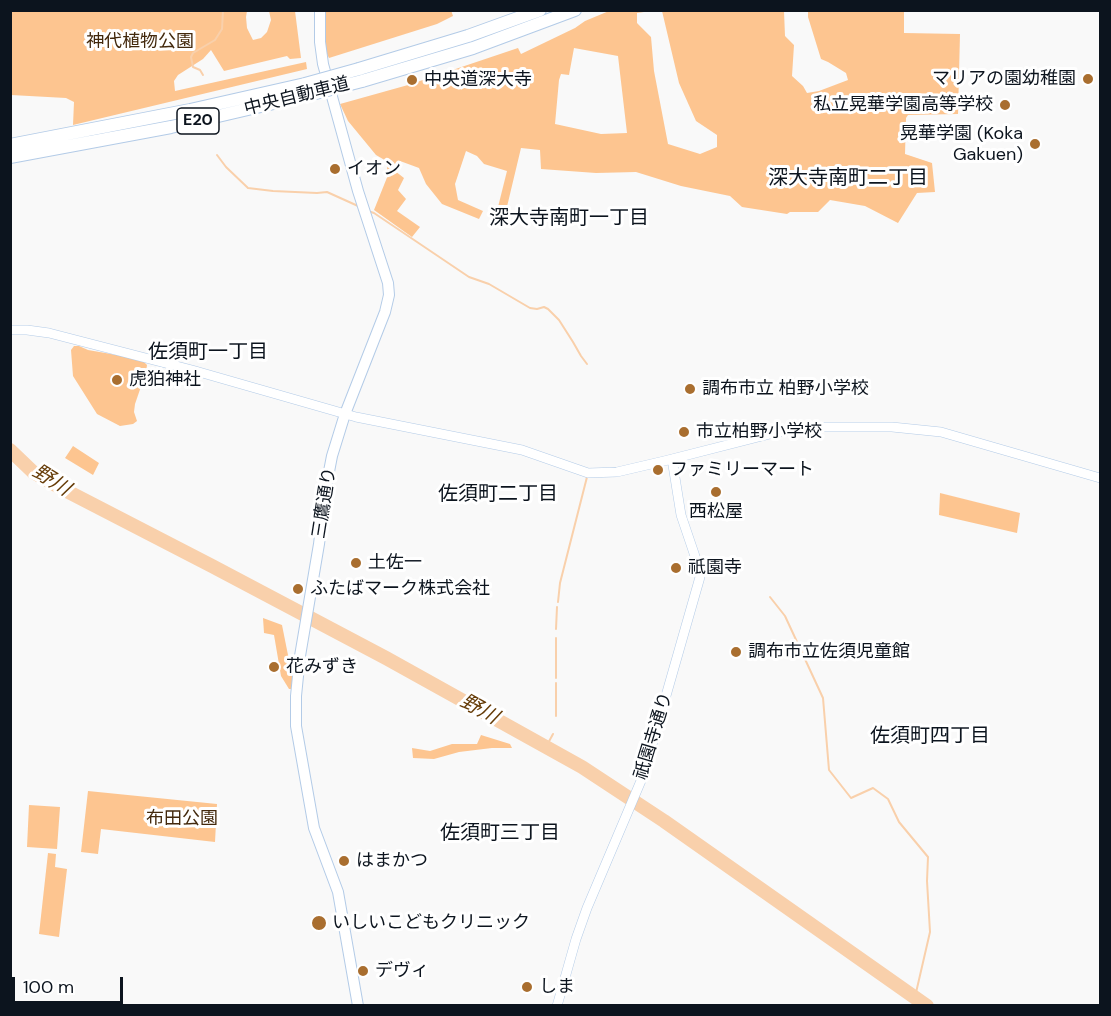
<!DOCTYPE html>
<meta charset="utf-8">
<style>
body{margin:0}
#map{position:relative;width:1111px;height:1016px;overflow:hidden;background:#f9f9f9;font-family:"DM Sans",sans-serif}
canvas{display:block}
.frame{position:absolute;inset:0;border:12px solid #0c141e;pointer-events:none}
.scale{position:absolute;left:12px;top:977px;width:111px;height:27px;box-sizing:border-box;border:3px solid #0c141e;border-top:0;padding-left:8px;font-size:18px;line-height:21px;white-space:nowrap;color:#0c141e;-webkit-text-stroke:4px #fff;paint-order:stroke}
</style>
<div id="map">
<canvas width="1111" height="1016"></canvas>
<div class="frame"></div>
<div class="scale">100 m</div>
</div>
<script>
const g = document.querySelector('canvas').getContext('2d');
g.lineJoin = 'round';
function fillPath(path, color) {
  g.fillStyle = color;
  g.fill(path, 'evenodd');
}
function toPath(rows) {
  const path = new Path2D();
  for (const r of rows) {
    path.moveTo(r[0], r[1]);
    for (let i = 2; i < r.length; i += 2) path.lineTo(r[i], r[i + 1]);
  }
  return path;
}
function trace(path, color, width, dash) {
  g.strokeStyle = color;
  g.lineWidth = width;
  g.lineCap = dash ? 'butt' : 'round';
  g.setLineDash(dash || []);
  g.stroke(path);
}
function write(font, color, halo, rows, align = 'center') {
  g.font = font + ' "DM Sans","Noto Sans JP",sans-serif';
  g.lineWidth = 6;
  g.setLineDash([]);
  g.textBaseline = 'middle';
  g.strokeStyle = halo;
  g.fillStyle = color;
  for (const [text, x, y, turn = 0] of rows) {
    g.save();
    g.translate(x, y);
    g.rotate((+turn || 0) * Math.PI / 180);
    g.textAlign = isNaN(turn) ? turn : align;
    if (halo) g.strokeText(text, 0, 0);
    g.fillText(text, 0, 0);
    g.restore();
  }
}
fillPath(toPath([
 [451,10,453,16,437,24,329,58,327,54,323,40,323,11],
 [10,11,247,11,246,17,247,28,253,40,261,38,267,32,271,20,269,11,295,11,301,58,290,59,287,56,224,71,211,50,203,59,178,75,174,81,175,91,306,62,307,69,73,125,74,102,66,98,11,95],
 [609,11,651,11,637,13,637,23,651,37,654,71,668,144,700,154,717,147,717,135,696,121,679,83,662,11,658,11,784,11,785,36,794,45,792,76,803,86,807,93,819,91,848,80,846,73,828,62,821,59,808,17,808,11,904,11,904,33,960,34,958,114,908,115,906,118,905,154,932,163,935,192,917,193,898,223,865,206,830,200,818,212,790,212,787,214,742,207,730,196,681,186,636,172,596,173,541,169,540,150,521,148,505,215,497,211,507,171,484,164,477,156,466,151,455,184,458,200,483,211,479,219,442,204,426,184,419,168,400,161,395,171,404,178,398,190,406,199,397,211,420,227,412,237,374,210,388,175,387,169,388,162,376,155,348,121,340,104,408,85,518,48,521,54,575,28,585,21],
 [574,48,618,56,627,133,601,134,555,124,559,80,561,74,569,75],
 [74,346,79,346,88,350,134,358,143,361,147,365,146,372,135,404,134,412,137,421,133,424,120,426,97,414,73,376,71,350],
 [73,446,99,463,93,475,65,458],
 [940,493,1020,513,1017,533,939,515],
 [263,618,282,625,293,680,292,689,289,689,281,676,274,635,264,633],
 [481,735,510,744,512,748,492,748,459,752,434,759,413,758,412,748,430,751,452,744,477,744],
 [88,791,217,804,215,842,101,829,98,854,81,852],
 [29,805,60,807,57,849,27,847],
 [48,853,56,854,55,867,67,869,59,937,39,934]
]), '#fdc590');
trace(toPath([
 [203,75,200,70,193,67,191,57,193,53,215,40,222,29,223,10],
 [217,155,226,167,248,188,273,191,317,193,327,192,358,206],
 [368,211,374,213,469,277,489,284,530,308,537,309,544,307,548,309,559,320,573,342,581,356,587,364],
 [770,597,785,616,823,698,829,770,851,798,873,788,888,799,899,822,928,857,927,881,930,932,915,997],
 [558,602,560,583,587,477],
 [556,629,557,607],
 [556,678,556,638],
 [556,716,556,683],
 [546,747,553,734]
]), '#f9d0ab', 2);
trace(toPath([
 [10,450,33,472,59,487,212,566,386,658,582,767,664,821,927,1006]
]), '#f9d0ab', 14);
const minor = toPath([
 [10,330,27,330,49,333,192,370,356,417,522,450,588,473,617,472,664,461,774,433,815,427,892,427,941,432,1100,478],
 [557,1006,576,939,587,908,643,776,700,577,700,571,681,515,672,459]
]);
const major = toPath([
 [320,10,320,42,323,64,358,191,388,283,389,295,385,312,345,414,332,456,326,487,319,544,300,656,296,696,296,726,314,828,338,892,358,1006]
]);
const highway = toPath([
 [359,69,468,36,540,10],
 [362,81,473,48,575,10],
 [10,145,190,110,305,84],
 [10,157,171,127,308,95]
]);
trace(minor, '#b3cbe7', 10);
trace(major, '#b3cbe7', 12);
trace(highway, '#b3cbe7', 14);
trace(minor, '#fff', 9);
trace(major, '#fff', 10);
trace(highway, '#fff', 12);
const highwayBridge = toPath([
 [305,84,359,69],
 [308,95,362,81]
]);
trace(highwayBridge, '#b3cbe7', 14, []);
trace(highwayBridge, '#fff', 12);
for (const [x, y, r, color] of [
 [1088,79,6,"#a96e2f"],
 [412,80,6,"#a96e2f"],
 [1005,105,6,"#a96e2f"],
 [1035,144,6,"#a96e2f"],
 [335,169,6,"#a96e2f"],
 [117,380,6,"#a96e2f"],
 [690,389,6,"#a96e2f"],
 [684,432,6,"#a96e2f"],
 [658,470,6,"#a96e2f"],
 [716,492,6,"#a96e2f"],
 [356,563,6,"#a96e2f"],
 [676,568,6,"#a96e2f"],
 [298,589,6,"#a96e2f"],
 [736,652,6,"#a96e2f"],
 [274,667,6,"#a96e2f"],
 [344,861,6,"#a96e2f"],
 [319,923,8,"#a96e2f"],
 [363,971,6,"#a96e2f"],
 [527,987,6,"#a96e2f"]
]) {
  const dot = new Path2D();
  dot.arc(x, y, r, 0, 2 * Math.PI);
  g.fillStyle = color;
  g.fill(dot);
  trace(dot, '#fff', 2);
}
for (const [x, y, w] of [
 [198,121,42]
]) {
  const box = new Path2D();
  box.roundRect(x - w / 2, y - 13, w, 26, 4.5);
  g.fillStyle = '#fff';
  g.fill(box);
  trace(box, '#0c141e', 1.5);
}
write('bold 16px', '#0c141e', null, [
 ["E20",198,121]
]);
write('18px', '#43290d', '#fff', [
 ["神代植物公園",140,42],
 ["布田公園",182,819]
]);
write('18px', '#0c141e', '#fff', [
 ["マリアの園幼稚園",1076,79,"right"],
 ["中央道深大寺",424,80],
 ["私立晃華学園高等学校",993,105,"right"],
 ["晃華学園 (Koka",1023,134,"right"],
 ["Gakuen)",1023,155,"right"],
 ["イオン",347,169],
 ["虎狛神社",129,380],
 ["調布市立 柏野小学校",702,389],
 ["市立柏野小学校",696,432],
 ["ファミリーマート",670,470],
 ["西松屋",716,512,"center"],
 ["土佐一",368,563],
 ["祇園寺",688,568],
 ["ふたばマーク株式会社",310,589],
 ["調布市立佐須児童館",748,652],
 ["花みずき",286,667],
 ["はまかつ",356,861],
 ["いしいこどもクリニック",332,923],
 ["デヴィ",375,971],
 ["しま",539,987]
], 'left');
write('18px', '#0c141e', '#fff', [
 ["中央自動車道",297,97,-14],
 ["三鷹通り",325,503,-81],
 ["祇園寺通り",654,736,-73]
]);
write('20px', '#0c141e', '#fff', [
 ["深大寺南町二丁目",848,179],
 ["深大寺南町一丁目",569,219],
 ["佐須町一丁目",208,353],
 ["佐須町二丁目",498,495],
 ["佐須町四丁目",930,737],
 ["佐須町三丁目",500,834]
]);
write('italic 20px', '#663c08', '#fff', [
 ["野川",51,481,32],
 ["野川",479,710,29]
]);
</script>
